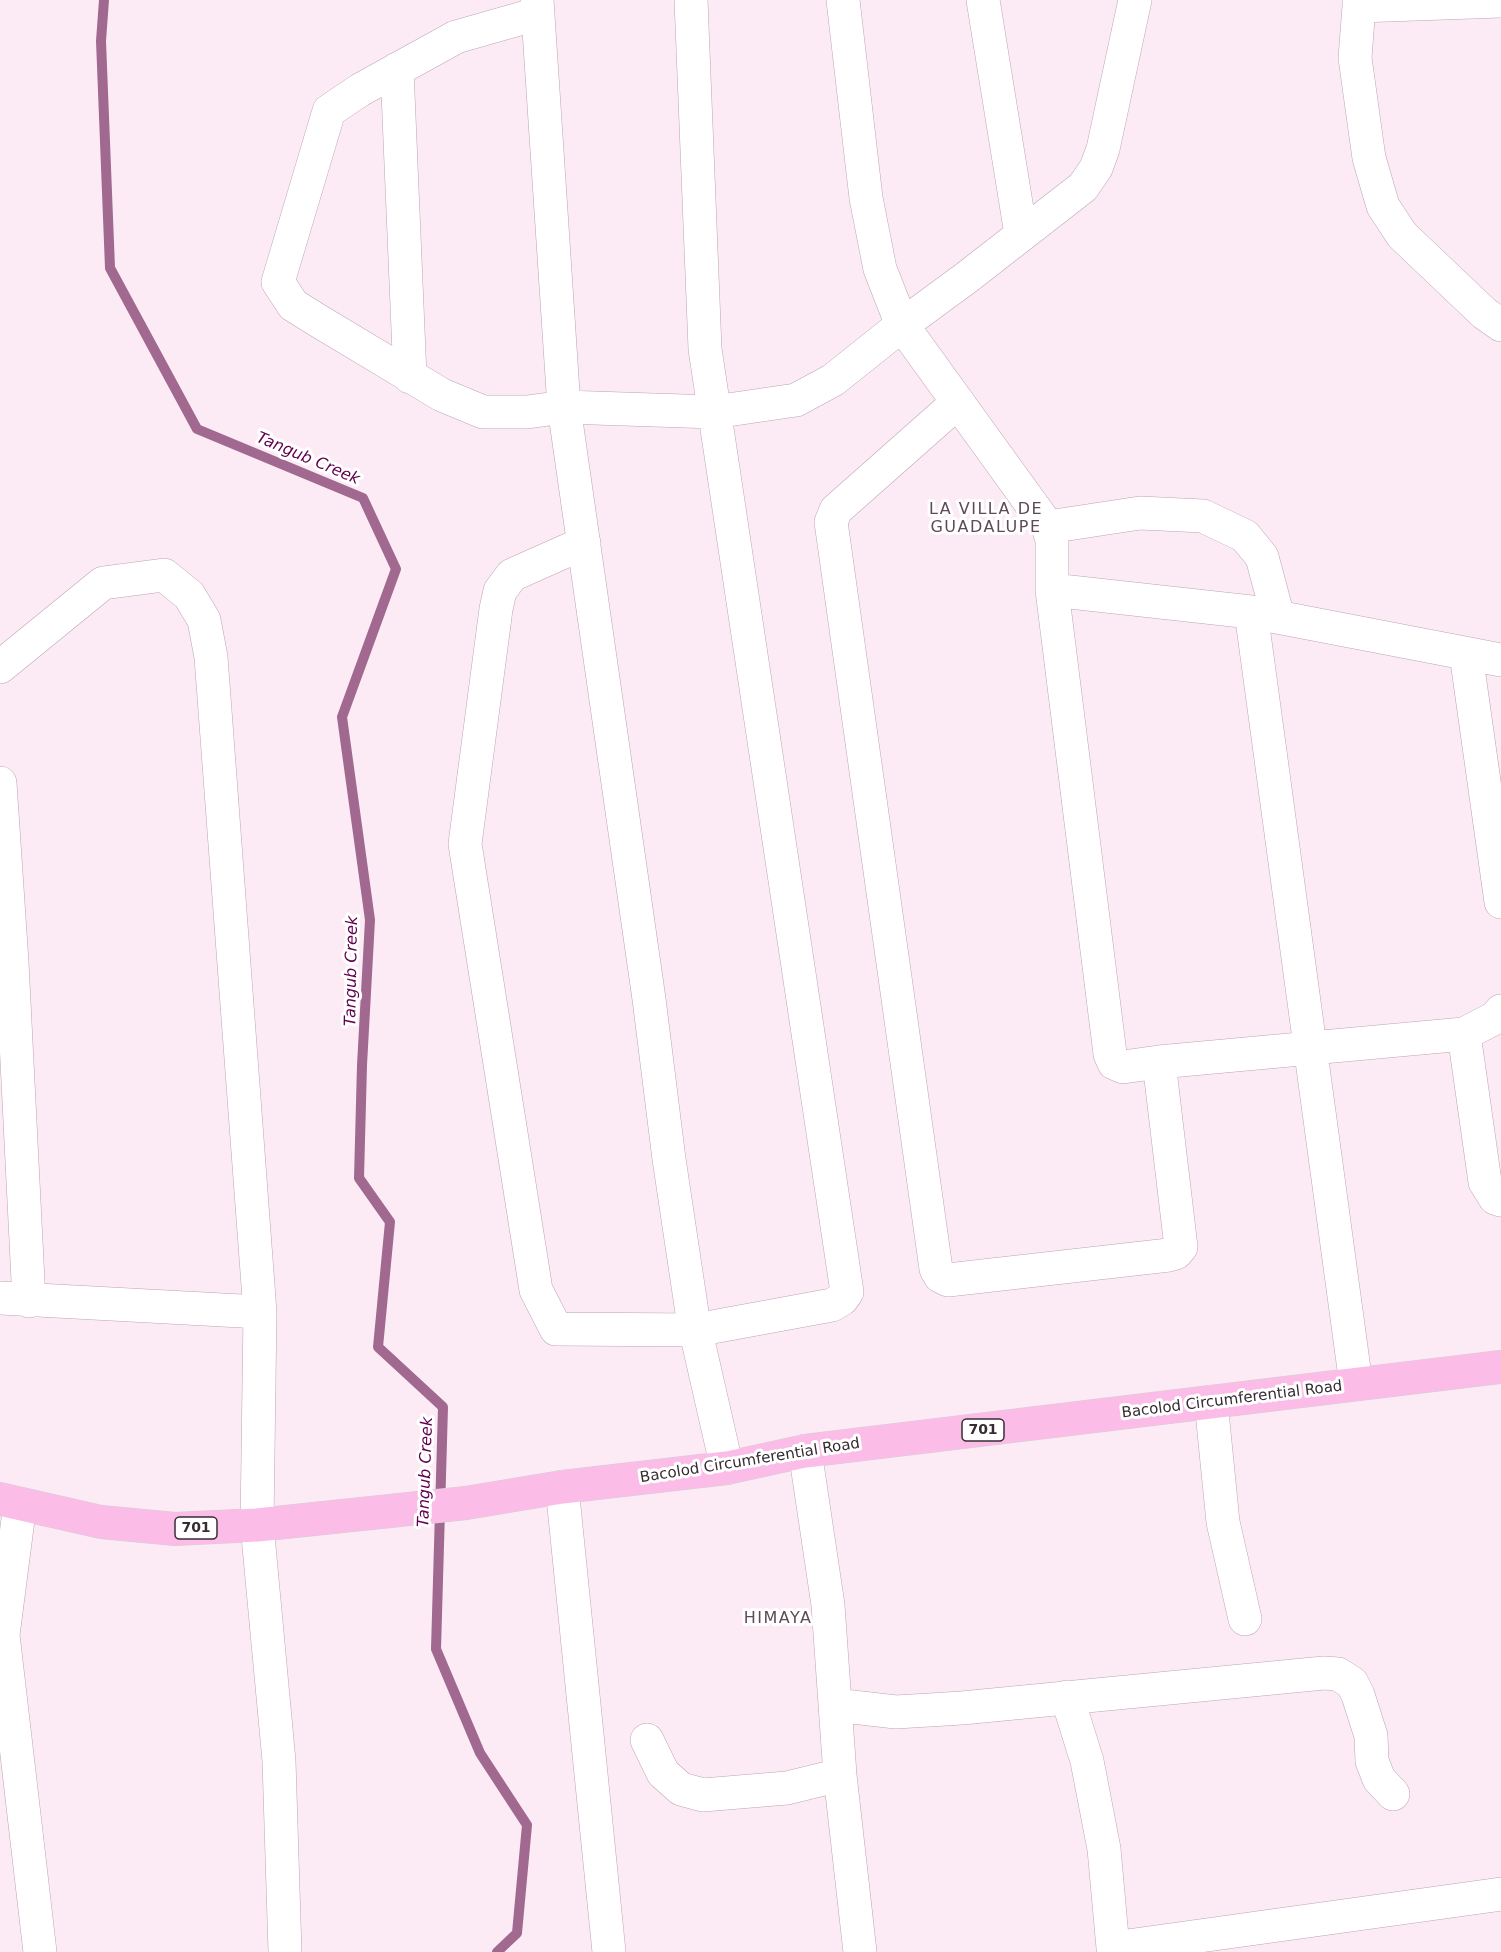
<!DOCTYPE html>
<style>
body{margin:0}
canvas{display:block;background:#fcebf5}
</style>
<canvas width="1501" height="1952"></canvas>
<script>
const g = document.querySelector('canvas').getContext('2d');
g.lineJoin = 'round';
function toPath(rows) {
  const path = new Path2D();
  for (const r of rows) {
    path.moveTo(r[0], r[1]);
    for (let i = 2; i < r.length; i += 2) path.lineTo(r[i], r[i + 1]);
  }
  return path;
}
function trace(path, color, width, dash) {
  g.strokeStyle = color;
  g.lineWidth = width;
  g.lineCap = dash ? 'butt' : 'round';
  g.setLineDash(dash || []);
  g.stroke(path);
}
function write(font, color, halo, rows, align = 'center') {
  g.font = font + ' "DejaVu Sans",sans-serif';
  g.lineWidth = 6;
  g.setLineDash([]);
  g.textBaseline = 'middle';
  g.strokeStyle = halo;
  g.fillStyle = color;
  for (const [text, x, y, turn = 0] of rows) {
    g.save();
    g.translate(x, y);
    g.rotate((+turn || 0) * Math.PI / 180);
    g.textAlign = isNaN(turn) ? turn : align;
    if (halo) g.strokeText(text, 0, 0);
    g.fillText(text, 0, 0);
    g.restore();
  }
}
trace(toPath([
 [104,0,101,41,110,268,197,429,363,498,396,569,342,717,370,920,362,1065,359,1178,390,1222,378,1347,443,1407,436,1649,480,1753,527,1825,517,1933,497,1952]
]), '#a26990', 10);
const minor = toPath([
 [537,0,564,407,649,999,669,1159,693,1319,727,1468],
 [843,0,866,198,880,269,902,325,1048,527,1052,540,1052,590,1251,612],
 [983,0,1021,234],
 [1359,0,1359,6,1501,1],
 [1359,6,1355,58,1369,158,1383,206,1402,235,1484,313,1501,325],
 [537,14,456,37,360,90,329,111,278,282,293,305,317,320,442,395,483,412,527,412,564,407,714,412,796,400,833,380,902,325,966,278,1083,187,1096,168,1103,149,1135,0],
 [397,69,410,377],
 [958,402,836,510,831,522,936,1269,940,1276,948,1280,1169,1255,1176,1253,1181,1247,1159,1062],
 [1048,527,1140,513,1203,516,1245,536,1262,557,1278,617],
 [584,543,512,575,500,591,496,609,465,844,536,1290,556,1329,696,1330,832,1305,842,1299,847,1292,705,349,691,0],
 [1052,590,1110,1054,1114,1063,1123,1067,1159,1062,1464,1034,1485,1182,1495,1198,1501,1200],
 [1466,654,1501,902],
 [0,667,103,583,164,575,189,595,204,620,211,657,260,1312,257,1525,279,1761,285,1952],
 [0,783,12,962,29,1301],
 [1464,1034,1495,1018,1501,1011],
 [0,1298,260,1312],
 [1356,1384,1251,612,1501,660],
 [1211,1402,1223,1522,1245,1619],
 [805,1451,828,1605,840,1775,860,1952],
 [562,1487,609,1952],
 [20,1504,3,1635,40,1952],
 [1067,1697,1087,1761,1104,1849,1113,1948,1501,1894],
 [835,1705,896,1712,962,1708,1324,1673,1338,1674,1352,1683,1358,1695,1371,1736,1372,1761,1379,1779,1393,1794],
 [647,1740,663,1773,681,1789,703,1795,787,1788,840,1775]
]);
const major = toPath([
 [0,1499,101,1522,175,1529,257,1525,466,1503,562,1487,727,1468,805,1451,1501,1367]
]);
trace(minor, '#bda4b3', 34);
trace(major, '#d3d1d2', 34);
trace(minor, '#fff', 33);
trace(major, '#fcbce8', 33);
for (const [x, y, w] of [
 [983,1430,42],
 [196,1528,42]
]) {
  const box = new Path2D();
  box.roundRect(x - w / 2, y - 11, w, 22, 4.5);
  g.fillStyle = '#fff';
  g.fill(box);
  trace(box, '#362c32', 1.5);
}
write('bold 14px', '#362c32', null, [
 ["701",983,1430],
 ["701",196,1528]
]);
write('15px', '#362c32', '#fff', [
 ["Bacolod Circumferential Road",1232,1400,-7],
 ["Bacolod Circumferential Road",750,1461,-9]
]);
write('italic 16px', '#63004e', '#fff', [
 ["Tangub Creek",308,459,23],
 ["Tangub Creek",352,971,-89],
 ["Tangub Creek",426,1472,-88]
]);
g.letterSpacing = '1.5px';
write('16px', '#5f4a57', '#fff', [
 ["LA VILLA DE",986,510],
 ["GUADALUPE",986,528],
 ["HIMAYA",778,1619]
]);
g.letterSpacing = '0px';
</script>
